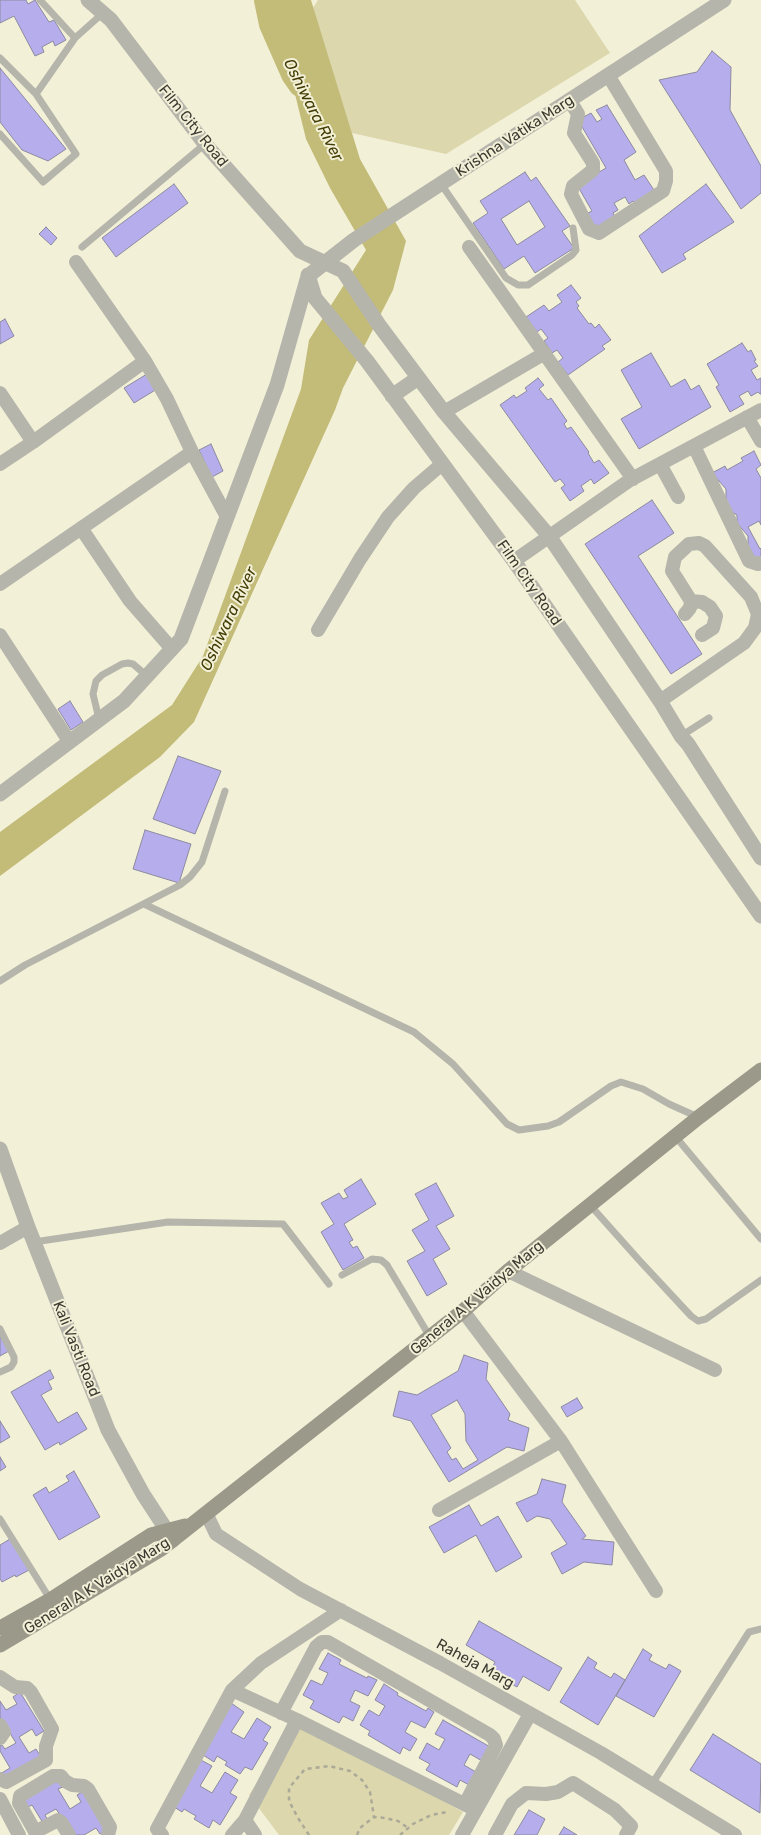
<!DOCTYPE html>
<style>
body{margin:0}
canvas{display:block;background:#f3f0d8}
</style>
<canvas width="761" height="1835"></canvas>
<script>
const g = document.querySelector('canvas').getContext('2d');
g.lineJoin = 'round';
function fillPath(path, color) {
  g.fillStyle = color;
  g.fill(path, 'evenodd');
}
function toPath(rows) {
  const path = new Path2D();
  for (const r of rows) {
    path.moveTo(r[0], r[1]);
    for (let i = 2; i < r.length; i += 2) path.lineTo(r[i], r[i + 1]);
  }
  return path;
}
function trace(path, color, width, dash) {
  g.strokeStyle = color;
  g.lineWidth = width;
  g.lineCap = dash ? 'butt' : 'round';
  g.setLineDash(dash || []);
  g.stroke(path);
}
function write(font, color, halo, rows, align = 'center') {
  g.font = font + ' Rubik,sans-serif';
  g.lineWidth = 4;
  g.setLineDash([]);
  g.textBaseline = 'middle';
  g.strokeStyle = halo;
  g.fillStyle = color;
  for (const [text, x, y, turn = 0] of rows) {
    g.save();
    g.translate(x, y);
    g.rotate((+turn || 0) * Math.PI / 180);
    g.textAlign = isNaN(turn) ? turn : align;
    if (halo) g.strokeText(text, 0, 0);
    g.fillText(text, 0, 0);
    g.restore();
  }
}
fillPath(toPath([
 [318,0,575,0,610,53,446,154,352,133,313,8],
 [297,1720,463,1812,449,1835,279,1835,249,1795]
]), '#dcd7ad');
fillPath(toPath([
 [272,0,311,0,360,159,406,241,393,290,343,388,335,410,194,722,160,757,0,876,0,832,172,705,203,656,301,389,309,340,366,250,330,188,306,139]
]), '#c3bc78');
trace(toPath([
 [267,0,272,24,294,74,301,84]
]), '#c3bc78', 26);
const building = toPath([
 [0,0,26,0,28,4,35,0,49,22,54,20,66,40,55,46,53,41,42,47,44,52,35,56,14,16,0,23,0,0],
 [712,51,731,67,730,110,761,166,761,193,741,209,659,80,697,72,712,51],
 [0,68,66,149,48,161,22,150,0,122,0,68],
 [607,105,636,152,624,160,635,180,644,175,656,193,635,205,633,201,629,204,625,197,614,203,618,210,613,213,616,219,596,230,586,214,592,211,577,185,606,168,578,120,591,113,597,122,602,119,596,110,607,105],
 [525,172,531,181,536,177,570,226,562,231,574,248,535,273,524,256,504,269,473,223,488,213,480,201,525,172],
 [529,201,545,227,517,245,501,219,529,201],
 [174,184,188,203,116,257,102,238,174,184],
 [706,184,734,222,683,254,686,259,662,273,639,236,706,184],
 [46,227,57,238,51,245,39,234,46,227],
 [571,285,581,298,576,302,579,306,577,308,589,324,591,323,595,328,599,324,611,340,602,346,605,349,568,375,558,362,563,358,557,350,552,353,544,341,548,338,541,329,537,332,526,317,544,305,549,311,562,302,557,295,571,285],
 [5,319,14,336,0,344,0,322,5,319],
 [742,343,748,352,751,350,756,360,754,361,758,366,751,370,757,380,761,378,761,394,760,394,758,392,751,396,748,391,739,396,744,404,730,412,716,387,719,385,707,364,742,343],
 [651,353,671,387,685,379,691,390,699,385,711,407,639,449,621,419,642,407,621,370,651,353],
 [147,374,157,389,134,403,124,388,147,374],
 [538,378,544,385,539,389,548,400,551,398,567,421,564,424,567,429,571,427,589,452,588,453,594,463,599,460,609,473,594,484,591,479,581,486,584,491,570,501,561,488,565,485,560,479,555,482,500,405,514,395,516,398,527,391,525,388,538,378],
 [211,444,223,471,212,477,199,450,211,444],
 [754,451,761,465,756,469,761,478,761,525,759,521,748,527,760,549,761,548,761,557,755,558,748,546,748,536,737,523,737,515,732,512,726,502,726,489,712,473,725,466,727,470,743,461,741,458,754,451],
 [652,500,674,533,638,556,702,654,671,674,585,544,652,500],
 [70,701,83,722,71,730,58,709,70,701],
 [178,756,221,771,195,834,153,819,178,756],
 [145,830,191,844,179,883,133,869,145,830],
 [361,1179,376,1204,344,1224,353,1240,349,1242,353,1248,357,1246,364,1258,343,1270,321,1232,334,1224,321,1203,339,1193,343,1199,348,1197,344,1190,361,1179],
 [436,1183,454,1216,436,1226,450,1249,433,1259,447,1284,427,1296,407,1261,425,1251,412,1230,429,1220,415,1194,436,1183],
 [0,1336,9,1351,0,1356,0,1336],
 [464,1355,488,1363,486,1379,510,1414,508,1420,529,1428,524,1451,507,1447,449,1482,411,1421,393,1416,399,1391,417,1395,458,1371,464,1355],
 [457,1400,465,1414,466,1441,478,1460,463,1469,456,1458,452,1460,447,1452,451,1448,431,1415,457,1400],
 [50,1370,54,1378,48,1381,52,1389,41,1395,58,1423,77,1412,87,1429,60,1445,59,1442,45,1450,11,1392,50,1370],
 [577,1398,583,1408,567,1417,561,1407,577,1398],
 [0,1421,10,1437,0,1443,0,1421],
 [0,1457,6,1467,0,1471,0,1457],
 [74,1471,100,1517,59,1540,33,1495,46,1487,49,1493,69,1481,66,1476,74,1471],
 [542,1479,566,1485,562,1502,586,1536,582,1539,614,1542,612,1565,584,1562,562,1574,551,1553,567,1544,550,1519,537,1516,527,1522,516,1503,537,1494,542,1479],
 [469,1505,481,1526,498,1516,522,1557,496,1572,476,1535,444,1553,429,1527,469,1505],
 [10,1539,29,1570,16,1577,15,1575,2,1582,0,1579,0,1545,10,1539],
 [479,1621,562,1668,549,1691,523,1676,517,1687,490,1672,495,1662,466,1645,479,1621],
 [643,1649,652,1655,649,1660,666,1669,669,1664,681,1671,654,1717,616,1696,643,1649],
 [328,1653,341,1660,339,1664,367,1678,368,1676,377,1680,368,1696,355,1690,350,1701,360,1706,353,1721,343,1716,339,1723,310,1708,314,1701,303,1695,311,1680,322,1685,328,1673,319,1669,328,1653],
 [588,1657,597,1663,594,1668,611,1678,614,1673,625,1680,598,1725,560,1702,588,1657],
 [384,1684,398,1693,397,1695,426,1711,428,1708,434,1712,425,1728,411,1721,405,1732,417,1739,410,1751,403,1747,400,1754,368,1735,370,1731,360,1725,369,1710,379,1716,385,1706,375,1700,384,1684],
 [20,1692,44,1731,36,1736,32,1729,19,1737,29,1753,36,1749,41,1757,4,1779,0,1774,10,1768,0,1751,0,1746,2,1745,5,1749,16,1743,0,1717,0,1701,6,1710,17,1704,13,1697,20,1692],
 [231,1703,244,1712,231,1732,244,1739,257,1718,271,1727,263,1740,268,1743,252,1770,245,1767,240,1774,225,1765,227,1762,217,1756,214,1762,200,1753,231,1703],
 [443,1720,492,1748,484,1762,470,1754,464,1765,476,1772,469,1785,460,1780,457,1787,426,1770,430,1764,419,1758,427,1743,439,1750,445,1739,435,1734,443,1720],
 [713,1734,761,1764,760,1813,690,1770,713,1734],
 [199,1759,212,1766,200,1786,212,1793,225,1772,238,1780,230,1793,237,1797,220,1825,213,1820,209,1828,194,1819,196,1816,184,1809,182,1812,171,1805,199,1759],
 [59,1777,65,1786,58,1789,70,1809,81,1802,77,1795,84,1791,108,1829,100,1834,96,1828,84,1835,74,1835,56,1809,45,1815,48,1821,43,1823,32,1805,26,1808,22,1800,59,1777],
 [529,1810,545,1819,537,1835,514,1835,529,1810],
 [564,1827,577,1835,559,1835,564,1827]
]);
fillPath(building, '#b6aeec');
trace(building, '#8c8a9f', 1);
trace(toPath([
 [309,1835,298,1818,289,1801,289,1788,305,1769,329,1766,350,1771,362,1780,370,1792,374,1817],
 [357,1835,360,1828,374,1817,385,1818,398,1821,408,1828],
 [400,1835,413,1824,431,1815,447,1812]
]), '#aba997', 2.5, [4, 4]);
trace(toPath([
 [75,38,103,13],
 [0,58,36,94,75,38,40,0],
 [0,134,43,182,76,154,36,94],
 [441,184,506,278,518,285,528,285,572,255,576,250,573,228],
 [82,247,205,144],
 [99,719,93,694,96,681,102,675,122,664,128,663,133,664,147,676],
 [681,736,709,718],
 [144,904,414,1032,453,1064,507,1124,519,1130,548,1126,559,1122,611,1086,621,1082,643,1089,669,1104,698,1117],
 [0,981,25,965,180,885,190,877,202,862,225,791],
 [675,1136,761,1239],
 [590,1205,639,1260,691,1316,698,1321,706,1319,761,1280],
 [34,1242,168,1222,283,1224,329,1284],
 [342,1275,372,1259,381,1260,387,1265,430,1337],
 [0,1329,14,1357,14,1362,11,1367,0,1372],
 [0,1519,50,1599],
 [652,1784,749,1632,761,1629]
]), '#b6b5ab', 7);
trace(toPath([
 [570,101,578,114,574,133,593,163,593,170,573,186,571,194,589,229,599,233,663,191,666,181,666,171,608,75],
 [469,247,633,479],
 [76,262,145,361,167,399,192,452,227,517],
 [0,393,33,442],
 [444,412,545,353],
 [747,417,761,441],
 [694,446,749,561,758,564,761,563],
 [0,464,33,442,145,361],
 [660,464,678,497],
 [81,528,130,601,172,649],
 [514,561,630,480,761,410],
 [0,584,192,452],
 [691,601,702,602,710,607,716,616,713,628,702,635],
 [318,630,360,559,388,517,414,488,442,464],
 [0,635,69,741],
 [660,701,744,643,755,628,758,614,751,597,705,546,699,543,689,544,675,557,672,571,691,601,690,608,685,614],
 [0,1243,28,1227],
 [508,1271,715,1370],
 [463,1311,561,1441,656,1591],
 [439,1510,561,1441],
 [207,1515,216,1534,300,1589,440,1663,601,1753,735,1835],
 [0,1677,15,1687,27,1688,31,1692,52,1729,46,1746,46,1760,6,1782,0,1779],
 [232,1690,297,1720,245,1820,255,1835],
 [281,1713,316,1647,322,1642,328,1642,490,1735,494,1739,496,1745,465,1804],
 [297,1720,476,1810],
 [0,1725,4,1732,0,1738],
 [0,1799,19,1835],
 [35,1832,58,1820,61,1822,69,1835],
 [37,1835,19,1803,20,1796,53,1776,61,1776,65,1781,72,1785,84,1786,88,1789,110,1827,108,1835],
 [162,1835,157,1829,232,1690,261,1663,341,1610],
 [232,1835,245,1820],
 [462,1835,530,1714],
 [495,1835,512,1804,526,1793,546,1794,558,1792,573,1783,615,1810,631,1826,626,1835]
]), '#b6b5ab', 14);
trace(toPath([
 [88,0,111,20,205,144,300,251,343,271,379,325,444,412,549,536,660,701,681,736,688,744,761,858],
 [308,275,315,298,367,361,514,561,761,916],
 [392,396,418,378],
 [0,794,124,701,181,639,277,385,308,276,354,240,724,0],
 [0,1149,28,1227,108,1430,143,1494,173,1540]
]), '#b6b5ab', 15);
trace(toPath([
 [0,1628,50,1600,151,1535,185,1526],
 [0,1645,161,1549,463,1311,508,1271,590,1205,699,1117,761,1070]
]), '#9a998a', 15);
write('15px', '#3c3b32', '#f3f0d8', [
 ["Film City Road",193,126,51],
 ["Krishna Vatika Marg",515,136,-33],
 ["Film City Road",529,583,55],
 ["General A K Vaidya Marg",477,1298,-40],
 ["Kali Vasti Road",76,1349,68],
 ["General A K Vaidya Marg",97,1586,-32],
 ["Raheja Marg",475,1664,29]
]);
write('italic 16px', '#433d05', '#f3f0d8', [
 ["Oshiwara River",313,110,63],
 ["Oshiwara River",229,619,-65]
]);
</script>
